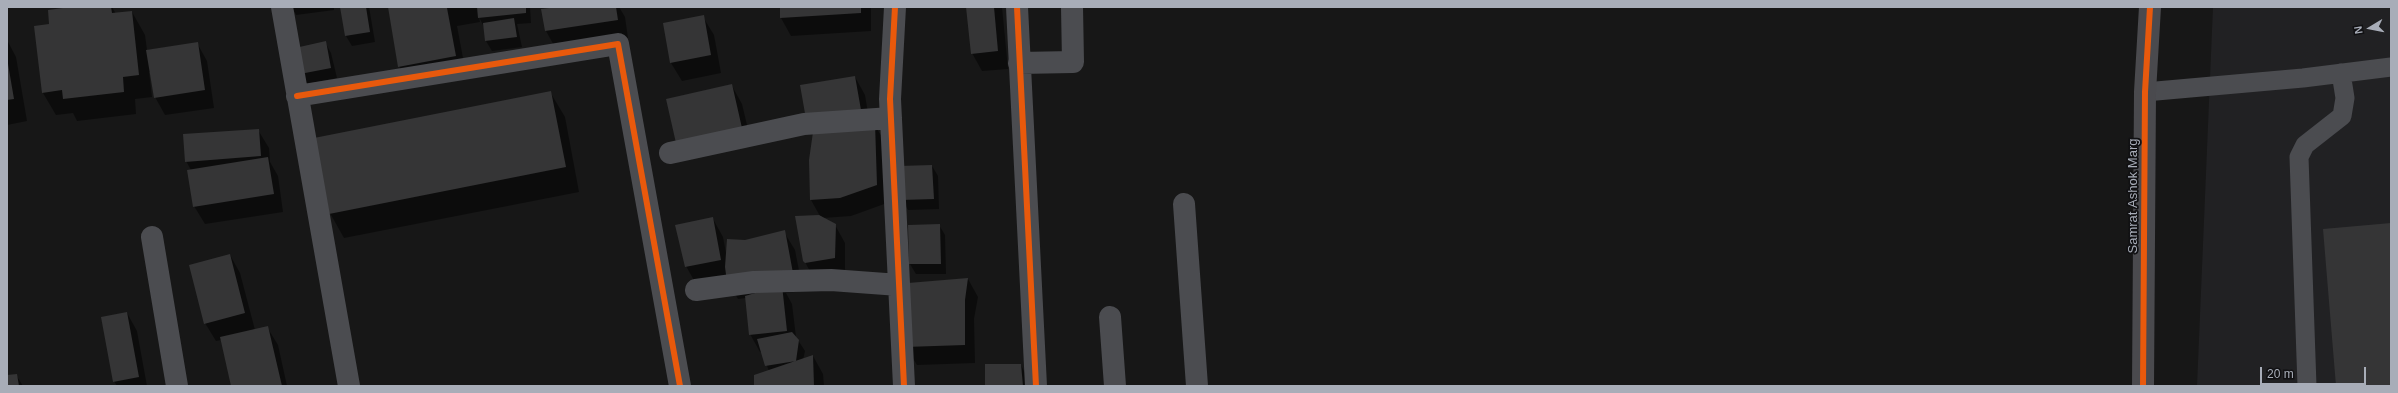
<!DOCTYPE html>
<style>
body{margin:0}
#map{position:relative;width:2398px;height:393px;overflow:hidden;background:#171717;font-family:Arial,sans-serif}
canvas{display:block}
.frame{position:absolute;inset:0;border:8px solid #a8adb8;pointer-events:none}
.north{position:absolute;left:2350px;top:8px;width:40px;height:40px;-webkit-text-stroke:3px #111113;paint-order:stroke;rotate:260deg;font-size:11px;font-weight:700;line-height:16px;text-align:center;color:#a8adb8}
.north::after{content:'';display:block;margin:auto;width:14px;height:18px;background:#a8adb8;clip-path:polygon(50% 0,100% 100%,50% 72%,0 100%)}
.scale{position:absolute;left:2260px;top:367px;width:106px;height:18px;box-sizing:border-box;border:2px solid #a8adb8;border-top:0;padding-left:5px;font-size:12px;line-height:14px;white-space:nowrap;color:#a8adb8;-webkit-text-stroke:3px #111113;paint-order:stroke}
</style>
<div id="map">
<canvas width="2398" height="393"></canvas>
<div class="frame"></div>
<div class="north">N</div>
<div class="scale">20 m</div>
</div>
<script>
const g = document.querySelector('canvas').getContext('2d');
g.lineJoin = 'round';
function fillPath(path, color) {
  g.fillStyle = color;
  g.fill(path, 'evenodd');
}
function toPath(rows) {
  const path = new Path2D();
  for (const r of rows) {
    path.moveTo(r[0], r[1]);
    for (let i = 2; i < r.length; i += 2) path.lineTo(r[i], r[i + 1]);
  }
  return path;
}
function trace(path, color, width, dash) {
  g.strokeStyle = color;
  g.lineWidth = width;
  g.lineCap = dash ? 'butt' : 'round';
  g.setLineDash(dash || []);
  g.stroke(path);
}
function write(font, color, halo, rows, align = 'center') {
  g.font = font + ' Arial,sans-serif';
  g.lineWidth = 3.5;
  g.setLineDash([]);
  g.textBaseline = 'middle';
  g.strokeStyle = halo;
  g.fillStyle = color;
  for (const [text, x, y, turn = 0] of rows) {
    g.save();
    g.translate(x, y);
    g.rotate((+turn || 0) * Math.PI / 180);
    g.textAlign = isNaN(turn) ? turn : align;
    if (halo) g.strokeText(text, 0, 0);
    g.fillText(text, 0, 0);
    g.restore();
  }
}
fillPath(toPath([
 [2213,7,2391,7,2391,386,2197,386]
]), '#212123');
fillPath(toPath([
 [79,7,112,7,116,14,132,12,145,35,147,50,197,43,207,61,214,108,165,115,155,97,151,72,149,72,152,97,135,99,136,114,77,121,73,113,56,115,43,93,50,25],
 [292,7,334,7,334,10,296,15],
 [341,7,369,7,375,42,352,46,346,36],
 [389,7,530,7,531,23,517,24,522,47,492,51,486,41,484,27,479,17,480,22,457,26,466,74,409,84,399,66],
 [564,7,619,7,625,17,628,38,556,49,546,31],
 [781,7,871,7,871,31,791,36,781,18],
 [967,7,1002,7,1008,69,982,71,972,53],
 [703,17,714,35,721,73,682,81,671,63],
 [7,40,16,57,27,121,7,125],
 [325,42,331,53,337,78,307,84,301,74],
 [855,77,865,95,870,125,874,124,885,142,887,203,851,216,823,218,835,225,845,243,845,276,814,279,804,260,820,216,811,200,810,160],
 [732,86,742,104,752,146,677,142],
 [550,92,565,117,579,192,344,238,330,213],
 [258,130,269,148,270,162,278,176,283,212,205,224,194,206,191,170,186,161],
 [932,166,938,176,939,209,908,210,902,200],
 [713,219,723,237,726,253,745,241,784,232,795,250,803,291,786,293,792,304,796,337,805,351,803,360,813,356,823,374,824,386,755,386,769,371,762,352,760,352,750,334,746,298,738,299,728,281,696,284,686,266],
 [939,225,945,235,946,274,916,274,910,264],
 [230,255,240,273,255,330,267,327,278,345,287,386,232,386,221,340,216,341,205,323],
 [968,279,978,297,974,319,975,363,917,365,906,347],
 [127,313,137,331,147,386,117,386,114,381],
 [1021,365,1026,375,1028,386,986,386],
 [16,375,23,386,7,386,7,376]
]), '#0007');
fillPath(toPath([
 [70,7,111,7,112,13,132,11,139,75,123,77,124,92,63,99,62,90,42,93,34,26,49,24,48,10],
 [340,7,366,7,370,32,345,36],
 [388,7,451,7,447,8,456,56,398,67],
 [477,7,526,7,526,13,478,18],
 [557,7,616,7,618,20,545,31,541,9],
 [780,7,861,7,861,13,780,18],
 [966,7,994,7,998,51,971,54],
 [704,15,711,55,670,63,663,23],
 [514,18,517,37,485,41,483,23],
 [326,41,331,68,300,74,295,48],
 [198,42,205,90,154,98,146,50],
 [7,58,14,99,7,100],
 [855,76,861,110,806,119,800,85],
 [732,84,742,128,676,143,666,99],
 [551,91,566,167,329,214,314,138],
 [875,123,877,185,840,198,810,200,809,160,813,132],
 [259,129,261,156,185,162,183,134],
 [268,157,274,194,193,207,187,170],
 [932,165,934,199,901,200,899,166],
 [819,215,836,224,835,258,805,263,803,261,795,216],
 [713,217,721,260,685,267,675,225],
 [2391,223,2391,386,2336,386,2323,229],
 [940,224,941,264,909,264,908,225],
 [785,230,793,273,727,282,725,267,727,239,745,240],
 [230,254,245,313,204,324,189,265],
 [968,278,965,300,965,345,905,347,908,283],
 [782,285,787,331,749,335,745,296],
 [127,312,139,377,113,382,101,317],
 [268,326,282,386,231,386,220,337],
 [792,332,799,340,796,361,765,366,757,339],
 [813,355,814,386,754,386,754,375],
 [985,364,1021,364,1023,386,985,386],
 [17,374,19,386,7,386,7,375]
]), '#353536');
trace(toPath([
 [2145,92,2303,78,2391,67],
 [2307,386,2299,157,2305,145,2342,116,2345,98,2341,73]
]), '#4b4c50', 19);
trace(toPath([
 [282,7,349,386],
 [895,7,890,99,904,386],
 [1017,7,1036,386],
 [1019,63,1073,62,1072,7],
 [297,96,618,44,680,386],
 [670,153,804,124,891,118],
 [1184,204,1197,386],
 [152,237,177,386],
 [696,290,754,282,831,280,899,285],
 [1110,317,1115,386]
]), '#4b4c50', 22);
trace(toPath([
 [2143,386,2145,92,2150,7]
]), '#4a4a4e', 22);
trace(toPath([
 [895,7,890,99,904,386],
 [1017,7,1036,386],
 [297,96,618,44,680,386],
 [2143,386,2145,92,2150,7]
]), '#e8590c', 6);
write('13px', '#a8adb8', '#111113', [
 ["Samrat Ashok Marg",2133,196,-90]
]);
</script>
